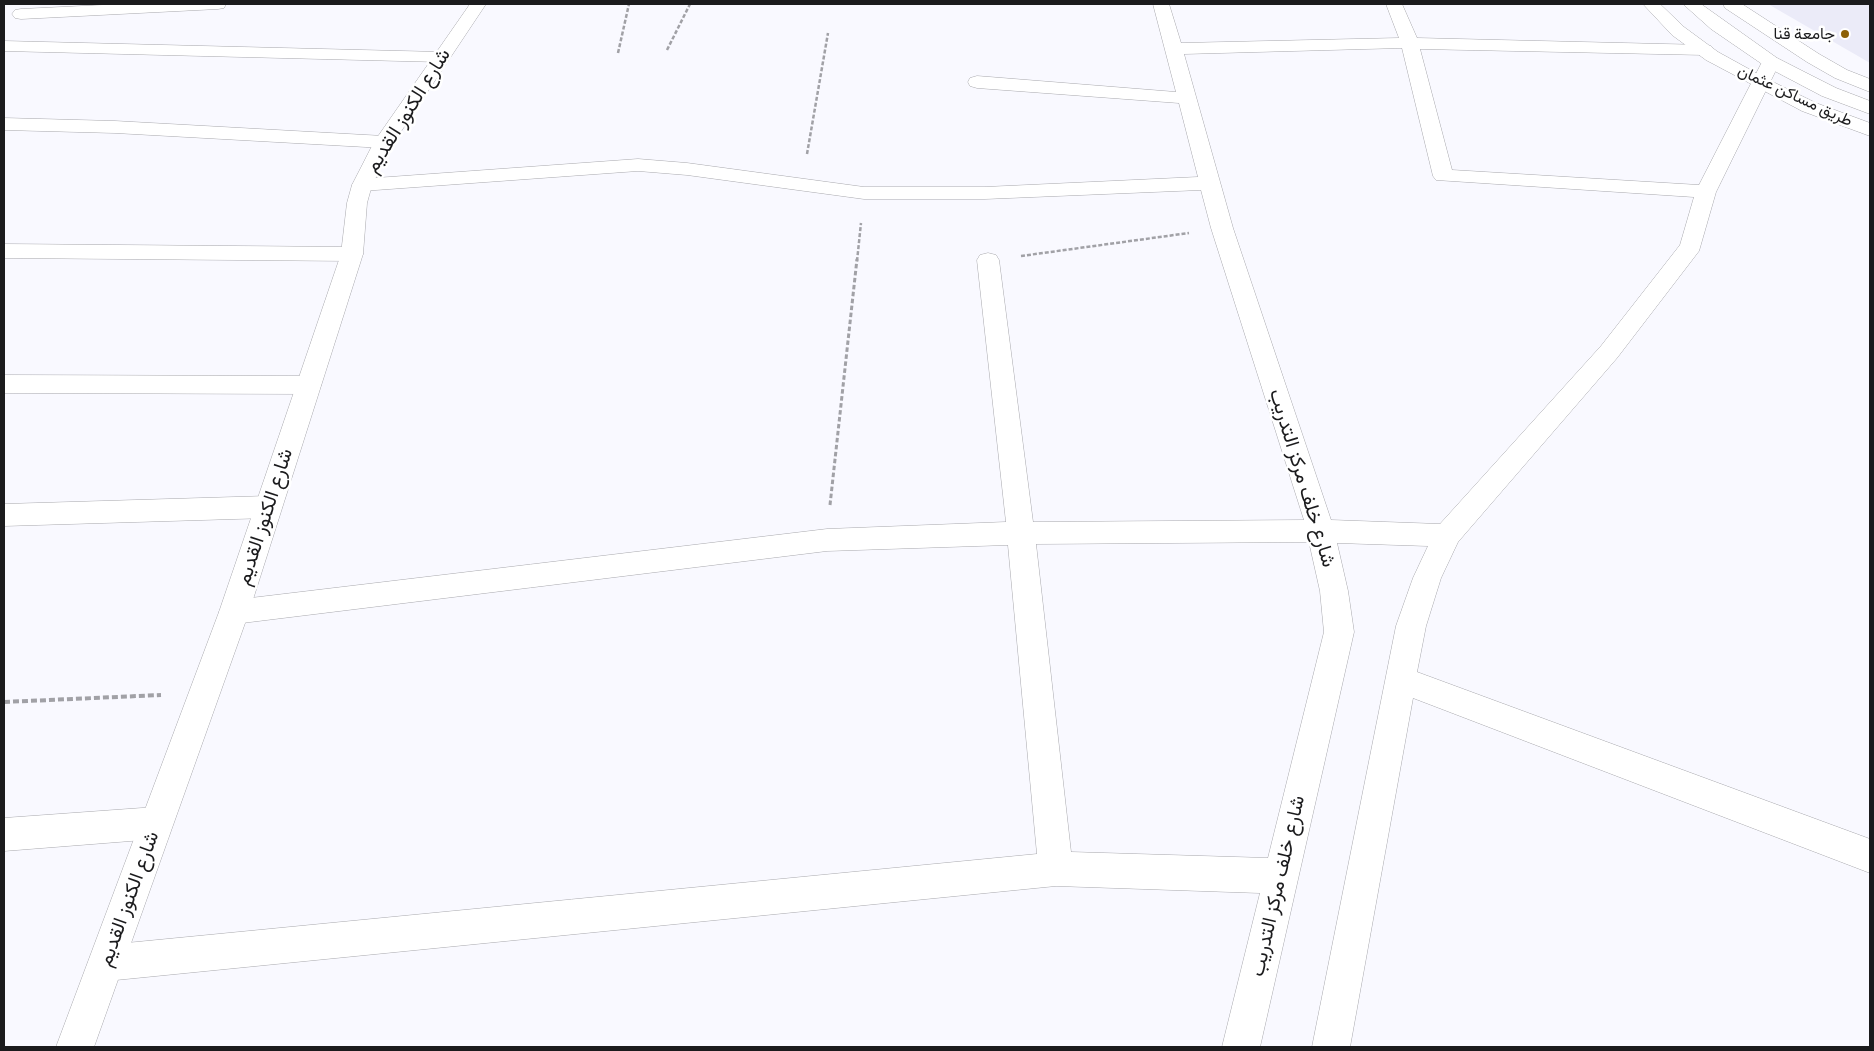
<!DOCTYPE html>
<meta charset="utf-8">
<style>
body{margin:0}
#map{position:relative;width:1874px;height:1051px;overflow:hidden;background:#f9f9ff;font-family:"Zilla Slab",serif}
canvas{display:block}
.frame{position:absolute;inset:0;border:5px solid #1b1b1d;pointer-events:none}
</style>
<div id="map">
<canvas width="1874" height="1051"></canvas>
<div class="frame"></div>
</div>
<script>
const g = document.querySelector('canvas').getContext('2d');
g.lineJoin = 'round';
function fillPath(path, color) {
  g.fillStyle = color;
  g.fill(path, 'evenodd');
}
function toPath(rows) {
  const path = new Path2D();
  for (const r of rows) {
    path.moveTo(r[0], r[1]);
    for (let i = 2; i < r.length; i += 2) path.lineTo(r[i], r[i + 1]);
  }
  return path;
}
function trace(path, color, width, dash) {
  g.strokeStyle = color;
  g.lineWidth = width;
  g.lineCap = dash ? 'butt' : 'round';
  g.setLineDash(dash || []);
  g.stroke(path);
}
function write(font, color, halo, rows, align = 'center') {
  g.font = font + ' "Zilla Slab",Vazirmatn,serif';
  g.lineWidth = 5;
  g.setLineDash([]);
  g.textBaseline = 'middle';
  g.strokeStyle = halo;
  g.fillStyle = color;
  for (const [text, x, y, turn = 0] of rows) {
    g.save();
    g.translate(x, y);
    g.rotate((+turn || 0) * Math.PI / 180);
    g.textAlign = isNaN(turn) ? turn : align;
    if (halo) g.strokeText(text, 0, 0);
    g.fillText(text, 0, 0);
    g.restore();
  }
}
fillPath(toPath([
 [1768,4,1870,4,1870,63]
]), '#ebebf8');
const street = toPath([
 [123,4,226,4,224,8,218,9,21,19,15,18,12,14,15,10,21,9,123,4],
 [1153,4,1169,4,1181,43,1399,38,1386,4,1402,4,1417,38,1705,45,1711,46,1714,50,1711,54,1705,55,1420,49,1452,170,1699,185,1762,62,1765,58,1777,58,1780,62,1716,192,1699,251,1617,358,1458,542,1441,578,1426,626,1417,672,1870,839,1870,873,1413,698,1350,1047,1312,1047,1396,626,1413,578,1428,546,1337,543,1348,591,1354,632,1260,1047,1222,1047,1260,893,1056,886,106,981,93,976,88,963,93,950,106,945,1037,854,1008,545,827,551,234,624,224,621,219,612,224,603,234,600,827,529,1006,522,977,260,980,255,988,253,996,255,999,260,1033,522,1304,520,1211,228,1201,190,985,199,864,199,687,175,638,171,362,191,355,189,352,185,355,181,362,179,638,159,687,163,864,187,985,187,1198,177,1179,103,977,88,970,86,968,82,970,78,977,76,1176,92,1153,4],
 [1402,48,1433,176,1436,180,1694,197,1680,245,1601,346,1440,524,1331,520,1233,228,1184,54,1402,48],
 [1309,542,1320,591,1324,632,1268,858,1071,852,1036,544,1309,542],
 [1723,4,1742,4,1819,54,1847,70,1870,79,1870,92,1835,78,1807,62,1725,8,1723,4],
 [4,41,441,52,447,53,450,57,447,61,441,62,4,51,4,41],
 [4,118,115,121,384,136,391,138,394,142,391,146,384,148,115,133,4,130,4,118],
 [4,244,352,247,360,249,363,254,360,259,352,261,4,258,4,244],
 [4,375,309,376,318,379,321,385,318,391,309,394,4,393,4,375],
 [268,496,278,499,282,507,278,515,268,518,4,526,4,504,268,496],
 [156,807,168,811,173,823,168,835,156,839,4,851,4,818,156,807]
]);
const secondary = toPath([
 [470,4,486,4,394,142,372,185,367,203,363,254,249,612,94,1047,56,1047,219,612,341,254,347,203,352,185,374,142,470,4],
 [1643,4,1660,4,1684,27,1718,52,1767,79,1816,103,1870,123,1870,136,1802,111,1706,60,1672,35,1643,4],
 [1683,4,1701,4,1777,58,1836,88,1870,101,1870,114,1822,96,1765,66,1711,29,1683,4]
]);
trace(street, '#a8a8ad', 1);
trace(secondary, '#a8a8ad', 1);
trace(toPath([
 [667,50,690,4],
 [618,53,629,4],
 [807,154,828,33],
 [1021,256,1189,233],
 [857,261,861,223]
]), '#a1a1a6', 2.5, [4, 2]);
trace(toPath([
 [830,505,857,259]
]), '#a1a1a6', 3, [4.5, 2.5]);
trace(toPath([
 [4,702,161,695]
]), '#a1a1a6', 4, [6, 3]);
fillPath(street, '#fff');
fillPath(secondary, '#fff');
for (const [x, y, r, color] of [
 [1845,34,5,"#8d6107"]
]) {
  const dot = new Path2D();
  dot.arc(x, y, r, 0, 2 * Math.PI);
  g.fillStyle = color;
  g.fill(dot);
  trace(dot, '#fff', 2);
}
write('16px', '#1b1b1d', '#fff', [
 ["جامعة قنا",1835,34]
], 'right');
write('16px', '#1b1b1d', '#fff', [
 ["طريق مساكن عثمان",1795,96,25]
]);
write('20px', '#1b1b1d', '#fff', [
 ["شارع الكنوز القديم",408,111,-58],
 ["شارع خلف مركز التدريب",1302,478,73],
 ["شارع الكنوز القديم",265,517,-72],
 ["شارع خلف مركز التدريب",1278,886,-77],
 ["شارع الكنوز القديم",129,899,-70]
]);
</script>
